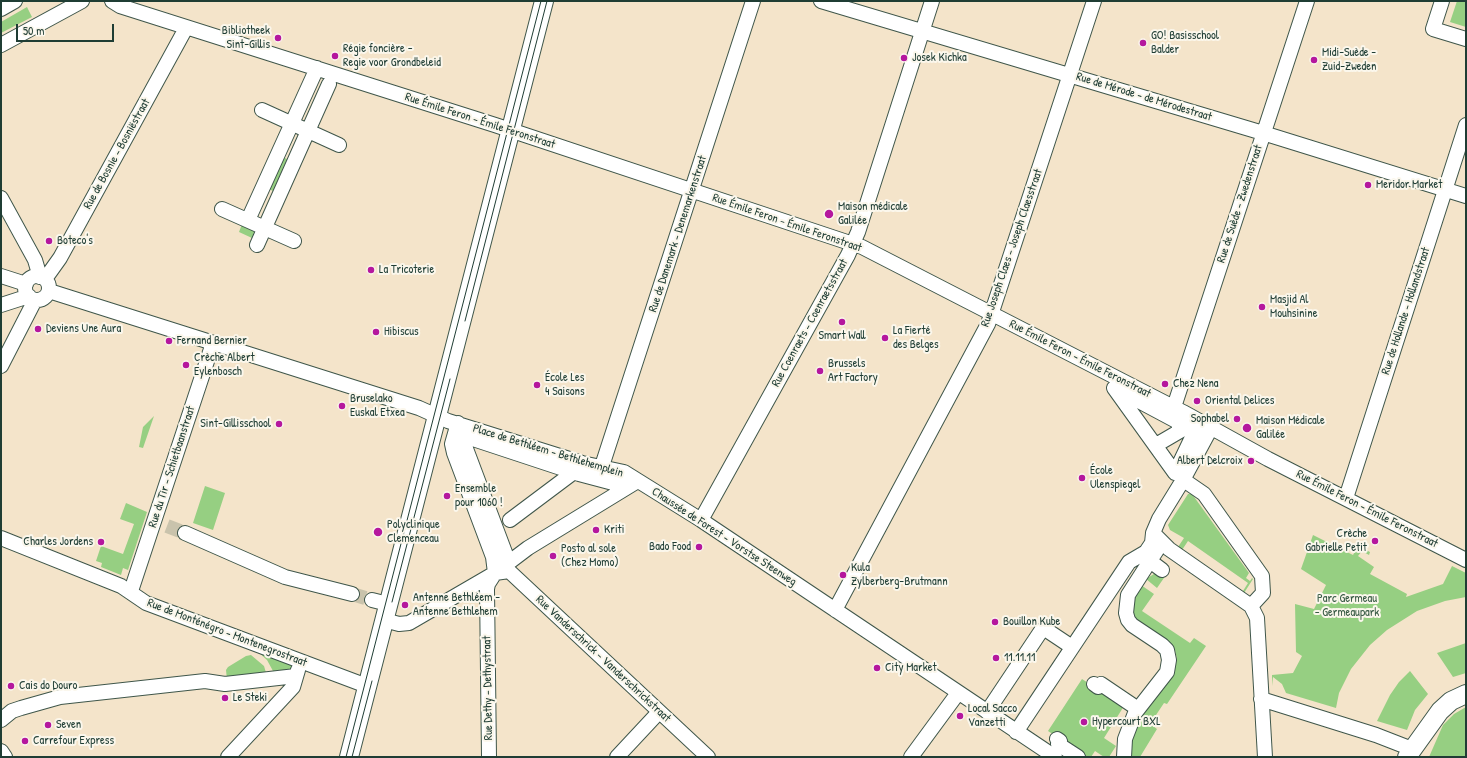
<!DOCTYPE html>
<meta charset="utf-8">
<style>
body{margin:0}
#map{position:relative;width:1467px;height:758px;overflow:hidden;background:#f4e4ca;font-family:"Patrick Hand",sans-serif}
canvas{display:block}
.frame{position:absolute;inset:0;border:2px solid #1f3d34;pointer-events:none}
.scale{position:absolute;left:16px;top:24px;width:98px;height:18px;box-sizing:border-box;border:2px solid #1f3d34;border-top:0;padding-left:5px;font-size:12px;line-height:14px;white-space:nowrap;color:#1f3d34;-webkit-text-stroke:3px #fbf7ec;paint-order:stroke}
</style>
<div id="map">
<canvas width="1467" height="758"></canvas>
<div class="frame"></div>
<div class="scale">50 m</div>
</div>
<script>
const g = document.querySelector('canvas').getContext('2d');
g.lineJoin = 'round';
function fillPath(path, color) {
  g.fillStyle = color;
  g.fill(path, 'evenodd');
}
function toPath(rows) {
  const path = new Path2D();
  for (const r of rows) {
    if (r.length === 3) {
      path.moveTo(r[0] + r[2], r[1]);
      path.arc(r[0], r[1], r[2], 0, 2 * Math.PI);
      continue;
    }
    path.moveTo(r[0], r[1]);
    for (let i = 2; i < r.length; i += 2) path.lineTo(r[i], r[i + 1]);
  }
  return path;
}
function trace(path, color, width, dash) {
  g.strokeStyle = color;
  g.lineWidth = width;
  g.lineCap = dash ? 'butt' : 'round';
  g.setLineDash(dash || []);
  g.stroke(path);
}
function write(font, color, halo, rows, align = 'center') {
  g.font = font + ' "Patrick Hand",sans-serif';
  g.lineWidth = 4;
  g.setLineDash([]);
  g.textBaseline = 'middle';
  g.strokeStyle = halo;
  g.fillStyle = color;
  for (const [text, x, y, turn = 0] of rows) {
    g.save();
    g.translate(x, y);
    g.rotate((+turn || 0) * Math.PI / 180);
    g.textAlign = isNaN(turn) ? turn : align;
    if (halo) g.strokeText(text, 0, 0);
    g.fillText(text, 0, 0);
    g.restore();
  }
}
fillPath(toPath([
 [1457,1,1466,1,1466,27,1450,22],
 [27,7,32,17,1,33,1,22],
 [280,156,287,159,273,191,265,187],
 [242,224,255,230,252,238,239,232],
 [154,416,143,448,139,447,143,427],
 [205,486,225,493,213,530,193,523],
 [1188,494,1192,494,1249,573,1246,578,1250,581,1252,578,1253,579,1244,593,1243,591,1248,583,1188,541,1182,550,1178,547,1184,538,1170,530,1168,525],
 [126,503,147,512,128,570,123,568,121,575,101,567,102,563,96,561,101,546,123,554,134,524,120,519],
 [1313,535,1353,555,1358,546,1370,552,1369,555,1362,551,1358,556,1374,567,1370,574,1407,594,1406,597,1443,584,1452,566,1466,573,1466,597,1445,601,1417,611,1387,630,1370,645,1351,669,1339,693,1336,708,1286,693,1282,684,1273,677,1272,686,1272,675,1293,673,1302,656,1296,652,1295,604,1314,609,1326,585,1301,569],
 [1157,572,1161,572,1166,575,1157,588,1146,579],
 [1141,585,1154,594,1142,611,1190,643,1194,638,1206,646,1167,704,1164,703,1150,724,1157,729,1140,757,1129,757,1134,726,1173,668,1177,659,1175,650,1171,644,1141,630,1128,610],
 [1466,643,1466,673,1453,677,1437,653],
 [257,651,293,665,292,670,273,671,267,660],
 [251,655,264,666,267,676,227,680,226,670,228,667,246,656],
 [1410,671,1428,694,1415,710,1407,730,1377,721,1390,695,1399,682],
 [1082,679,1124,706,1104,738,1116,746,1109,757,1104,757,1095,751,1091,757,1087,757,1048,731],
 [1466,707,1466,757,1429,757,1443,725,1454,714]
]), '#96cf82');
trace(toPath([
 [167,526,185,533],
 [352,594,372,600]
]), '#c9c3ac', 14, [14, 7]);
const minor = toPath([
 [112,1,120,6,495,125,862,247,1183,412,1268,459,1466,560],
 [821,1,1263,133,1466,196],
 [1442,1,1433,29,1466,39],
 [1,9,15,1],
 [1,45,82,1],
 [262,110,339,145],
 [1,198,35,260,40,277],
 [222,209,294,241],
 [248,220,317,68],
 [257,245,329,84],
 [1,276,26,284],
 [37,288,12],
 [45,279,60,258,186,28],
 [49,291,419,408,448,421,582,463,624,472,701,520,1055,757],
 [1,305,29,296],
 [1,366,35,300],
 [1114,388,1175,473,1195,431],
 [1120,391,1195,431],
 [1174,407,1307,1],
 [458,423,452,444,454,453,493,557,495,573],
 [1156,445,1180,431,1178,422,1180,418],
 [602,466,753,1],
 [1188,483,1204,494,1262,576,1263,593,1251,606],
 [1346,498,1466,125],
 [510,520,574,472],
 [701,520,848,255,858,232,932,1],
 [185,533,285,577,352,594],
 [1153,533,1169,549,1251,606,1257,618,1265,757],
 [1,538,121,586,146,603,367,686],
 [1150,561,1162,570],
 [509,563,465,446,467,437,579,474,613,483,621,481],
 [495,573,509,571,708,757],
 [131,591,213,343],
 [372,600,388,604],
 [835,610,988,324,1094,1],
 [384,620,399,624,409,623,495,573,528,548,636,482],
 [1094,684,1098,687,1101,684,1138,709],
 [1261,699,1376,735,1412,749],
 [987,712,1041,631,1045,629,1072,647],
 [1,720,12,711,21,708,60,697,205,681,225,684,296,676],
 [1016,732,1129,562,1146,552,1152,543,1153,533,1159,519,1183,480,1211,428],
 [1057,739,1060,741,1058,744,1078,757],
 [1,751,5,757],
 [228,757,293,687,298,670],
 [489,757,487,589,488,584,495,573],
 [617,757,659,712],
 [911,757,958,693],
 [1124,757,1125,739,1135,713,1167,672,1169,660,1167,650,1162,645,1132,625,1128,620,1126,613,1128,595,1157,550]
]);
const major = toPath([
 [349,757,544,1],
 [1407,757,1440,711,1451,701,1466,694]
]);
trace(minor, '#3f564a', 16);
trace(major, '#3f564a', 20);
trace(minor, '#fff', 14);
trace(major, '#fff', 18);
trace(toPath([
 [465,321,547,1],
 [392,602,450,379],
 [346,757,541,1],
 [352,757,372,681]
]), '#1f3d34', 1);
for (const [x, y, r, color] of [
 [278,38,4,"#b5179e"],
 [1143,43,4,"#b5179e"],
 [335,56,4,"#b5179e"],
 [904,58,4,"#b5179e"],
 [1314,60,4,"#b5179e"],
 [1368,185,4,"#b5179e"],
 [829,214,5,"#b5179e"],
 [49,241,4,"#b5179e"],
 [371,270,4,"#b5179e"],
 [1262,307,4,"#b5179e"],
 [842,322,4,"#b5179e"],
 [38,329,4,"#b5179e"],
 [376,332,4,"#b5179e"],
 [885,338,4,"#b5179e"],
 [169,341,4,"#b5179e"],
 [186,365,4,"#b5179e"],
 [820,371,4,"#b5179e"],
 [1165,384,4,"#b5179e"],
 [537,385,4,"#b5179e"],
 [1197,401,4,"#b5179e"],
 [342,406,4,"#b5179e"],
 [1237,419,4,"#b5179e"],
 [279,424,4,"#b5179e"],
 [1247,428,5,"#b5179e"],
 [1251,461,4,"#b5179e"],
 [1082,478,4,"#b5179e"],
 [447,496,4,"#b5179e"],
 [596,530,4,"#b5179e"],
 [378,532,5,"#b5179e"],
 [1375,541,4,"#b5179e"],
 [101,542,4,"#b5179e"],
 [699,547,4,"#b5179e"],
 [553,556,4,"#b5179e"],
 [843,575,4,"#b5179e"],
 [405,605,4,"#b5179e"],
 [995,622,4,"#b5179e"],
 [996,658,4,"#b5179e"],
 [877,668,4,"#b5179e"],
 [11,686,4,"#b5179e"],
 [225,698,4,"#b5179e"],
 [960,716,4,"#b5179e"],
 [1084,722,4,"#b5179e"],
 [48,725,4,"#b5179e"],
 [25,741,4,"#b5179e"]
]) {
  const dot = new Path2D();
  dot.arc(x, y, r, 0, 2 * Math.PI);
  g.fillStyle = color;
  g.fill(dot);
  trace(dot, '#fbf7ec', 1.5);
}
write('12px', '#1f3d34', '#fbf7ec', [
 ["Bibliotheek",270,31,"right"],
 ["Sint-Gillis",270,45,"right"],
 ["GO! Basisschool",1151,36],
 ["Balder",1151,50],
 ["Régie foncière -",343,49],
 ["Regie voor Grondbeleid",343,63],
 ["Midi-Suède -",1322,53],
 ["Zuid-Zweden",1322,67],
 ["Josek Kichka",912,58],
 ["Meridor Market",1376,185],
 ["Maison médicale",838,207],
 ["Galilée",838,221],
 ["Boteco's",57,241],
 ["La Tricoterie",379,270],
 ["Masjid Al",1270,300],
 ["Mouhsinine",1270,314],
 ["Deviens Une Aura",46,329],
 ["La Fierté",893,331],
 ["des Belges",893,345],
 ["Hibiscus",384,332],
 ["Smart Wall",842,336,"center"],
 ["Fernand Bernier",177,341],
 ["Crèche Albert",194,358],
 ["Eylenbosch",194,372],
 ["Brussels",828,364],
 ["Art Factory",828,378],
 ["École Les",545,378],
 ["4 Saisons",545,392],
 ["Chez Nena",1173,384],
 ["Bruselako",350,399],
 ["Euskal Etxea",350,413],
 ["Oriental Delices",1205,401],
 ["Sophabel",1229,419,"right"],
 ["Maison Médicale",1256,421],
 ["Galilée",1256,435],
 ["Sint-Gillisschool",271,424,"right"],
 ["Albert Delcroix",1243,461,"right"],
 ["École",1090,471],
 ["Ulenspiegel",1090,485],
 ["Ensemble",455,489],
 ["pour 1060 !",455,503],
 ["Polyclinique",387,525],
 ["Clemenceau",387,539],
 ["Kriti",604,530],
 ["Crèche",1367,534,"right"],
 ["Gabrielle Petit",1367,548,"right"],
 ["Charles Jordens",93,542,"right"],
 ["Bado Food",691,547,"right"],
 ["Posto al sole",561,549],
 ["(Chez Momo)",561,563],
 ["Kula",851,568],
 ["Zylberberg-Brutmann",851,582],
 ["Antenne Bethléem -",413,598],
 ["Antenne Bethlehem",413,612],
 ["Bouillon Kube",1003,622],
 ["11.11.11",1004,658],
 ["City Market",885,668],
 ["Cais do Douro",19,686],
 ["Le Steki",233,698],
 ["Local Sacco",968,709],
 ["Vanzetti",968,723],
 ["Hypercourt BXL",1092,722],
 ["Seven",56,725],
 ["Carrefour Express",33,741]
], 'left');
write('12px', '#1f3d34', '#fbf7ec', [
 ["Rue de Mérode - de Mérodestraat",1144,97,17],
 ["Rue Émile Feron - Émile Feronstraat",480,121,18],
 ["Rue de Bosnie - Bosniëstraat",117,154,-61],
 ["Rue de Suède - Zwedenstraat",1240,204,-72],
 ["Rue Émile Feron - Émile Feronstraat",787,223,19],
 ["Rue de Danemark - Denemarkenstraat",678,234,-72],
 ["Rue Joseph Claes - Joseph Claesstraat",1012,248,-71],
 ["Rue de Hollande - Hollandstraat",1406,311,-72],
 ["Rue Coenraets - Coenraetsstraat",810,323,-61],
 ["Rue Émile Feron - Émile Feronstraat",1080,359,27],
 ["Place de Bethléem - Bethlehemplein",548,451,17],
 ["Rue du Tir - Schietbaanstraat",172,467,-72],
 ["Rue Émile Feron - Émile Feronstraat",1367,509,27],
 ["Chaussée de Forest - Vorstse Steenweg",724,537,33],
 ["Rue de Monténégro - Montenegrostraat",227,633,21],
 ["Rue Vanderschrick - Vanderschrickstraat",603,659,43],
 ["Rue Dethy - Dethystraat",488,688,-91]
]);
write('12px', '#375a44', '#fbf7ec', [
 ["Parc Germeau",1347,599],
 ["- Germeaupark",1347,613]
]);
</script>
